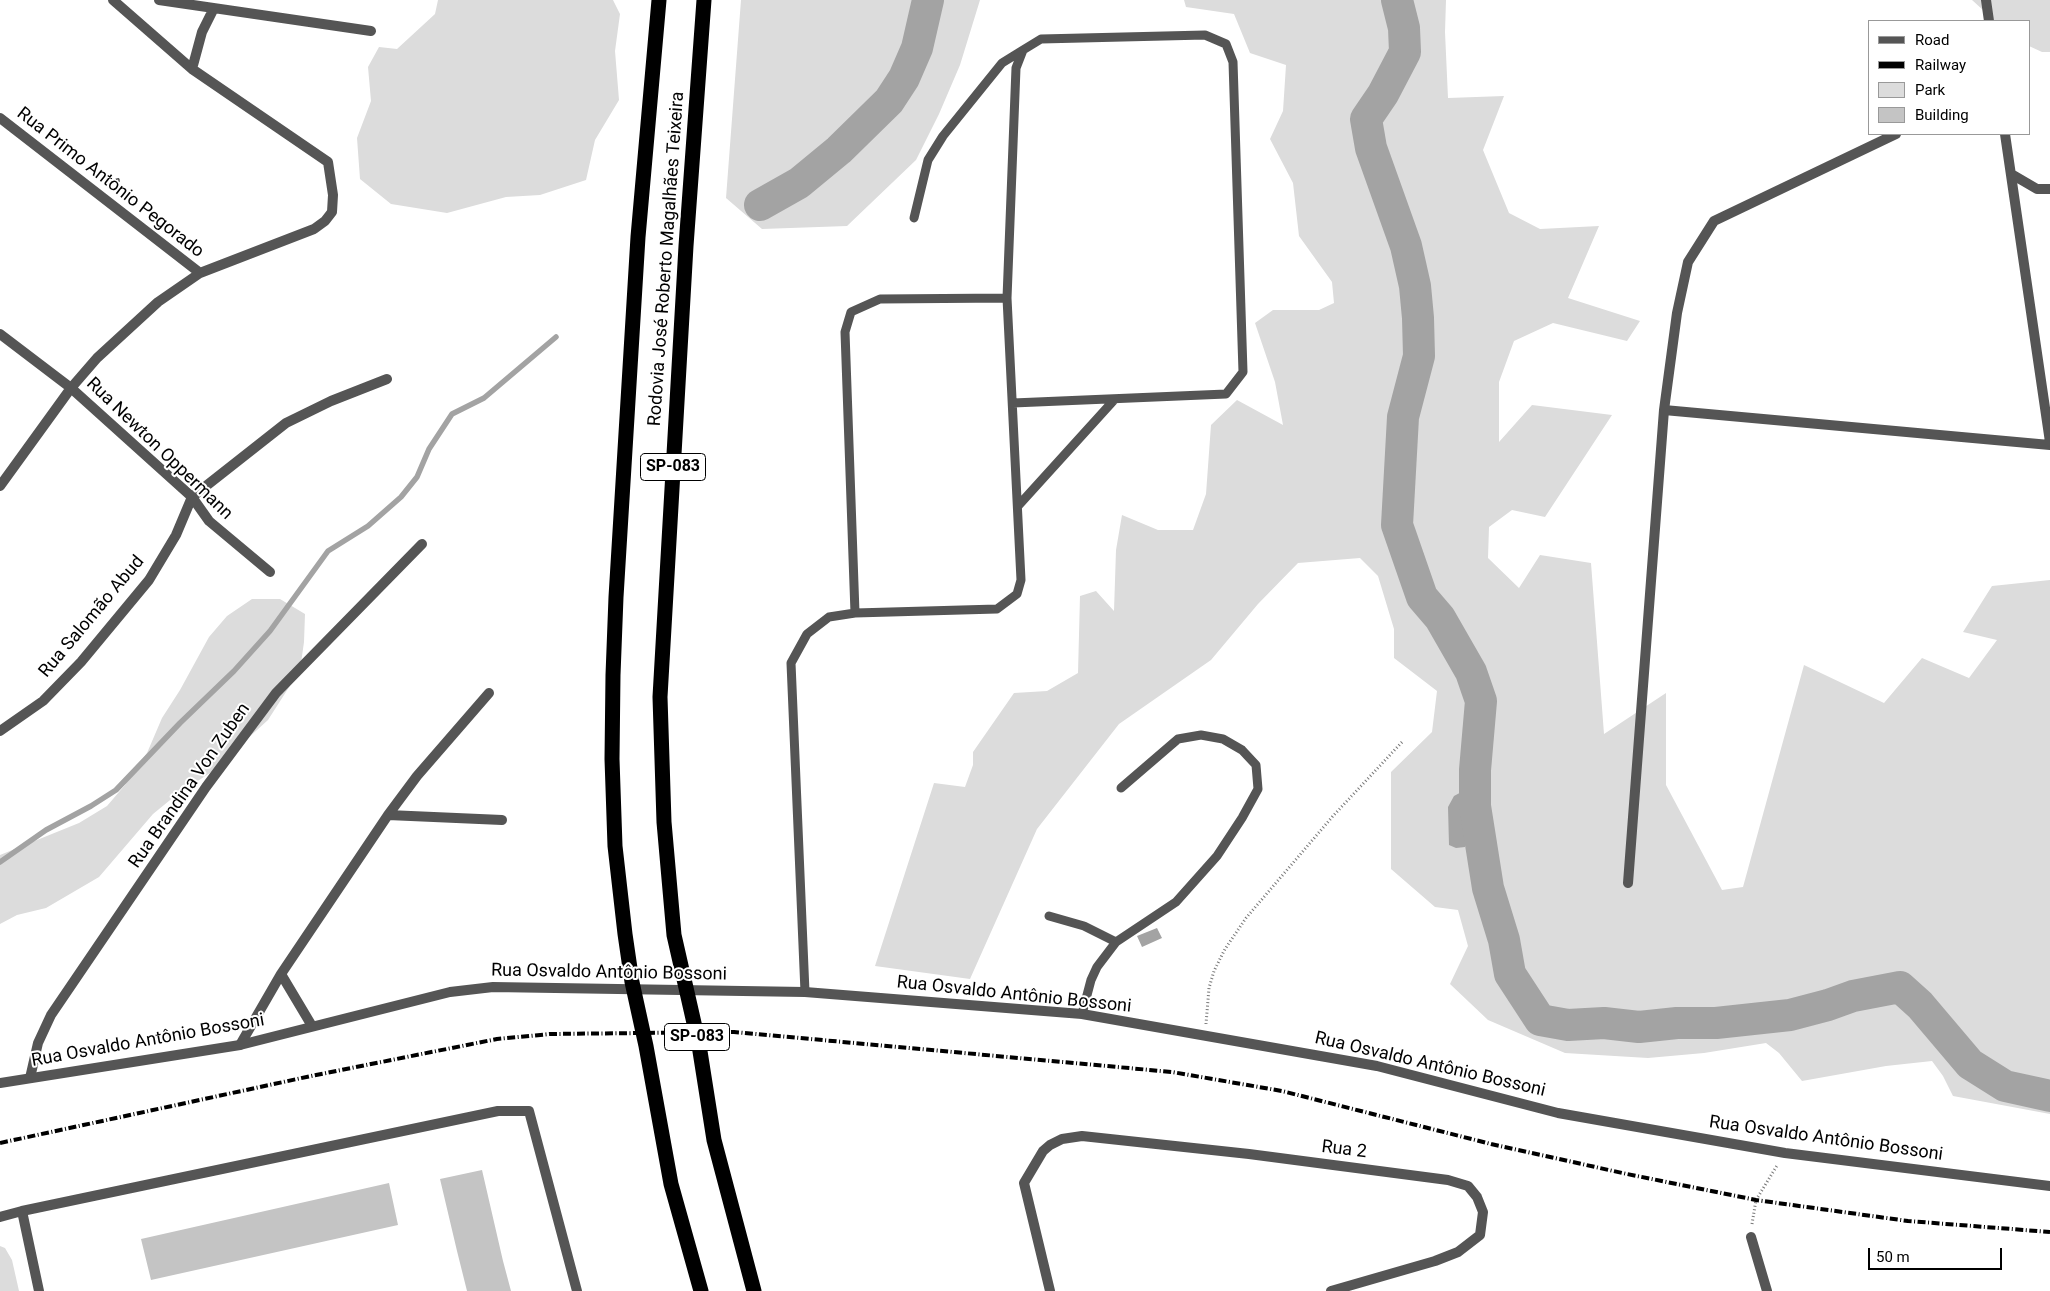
<!DOCTYPE html>
<meta charset="utf-8">
<style>
body{margin:0}
#map{position:relative;width:2050px;height:1291px;overflow:hidden;background:#fff;font-family:Roboto,sans-serif}
canvas{display:block}
.legend{position:absolute;left:1868px;top:20px;width:162px;height:115px;box-sizing:border-box;background:#fff;border:1px solid #999;margin:0;padding:6px 9px;list-style:none;font-size:15px;color:#000}
.legend li{display:flex;align-items:center;gap:10px;height:25px}
.legend b{width:25px;border:1px solid #999}
.scale{position:absolute;left:1868px;top:1248px;width:134px;height:22px;box-sizing:border-box;border:2px solid #000;border-top:0;padding-left:6px;font-size:15px;line-height:18px;white-space:nowrap;color:#000;-webkit-text-stroke:4px #fff;paint-order:stroke}
</style>
<div id="map">
<canvas width="2050" height="1291"></canvas>
<ul class="legend">
<li><b style="height:6px;background:#555"></b>Road</li>
<li><b style="height:6px;background:#000"></b>Railway</li>
<li><b style="height:14px;background:#dcdcdc"></b>Park</li>
<li><b style="height:14px;background:#c4c4c4"></b>Building</li>
</ul>
<div class="scale">50 m</div>
</div>
<script>
const g = document.querySelector('canvas').getContext('2d');
g.lineJoin = 'round';
function fillPath(path, color) {
  g.fillStyle = color;
  g.fill(path, 'evenodd');
}
function toPath(rows) {
  const path = new Path2D();
  for (const r of rows) {
    path.moveTo(r[0], r[1]);
    for (let i = 2; i < r.length; i += 2) path.lineTo(r[i], r[i + 1]);
  }
  return path;
}
function trace(path, color, width, dash) {
  g.strokeStyle = color;
  g.lineWidth = width;
  g.lineCap = dash ? 'butt' : 'round';
  g.setLineDash(dash || []);
  g.stroke(path);
}
function write(font, color, halo, rows, align = 'center') {
  g.font = font + ' Roboto,sans-serif';
  g.lineWidth = 4;
  g.setLineDash([]);
  g.textBaseline = 'middle';
  g.strokeStyle = halo;
  g.fillStyle = color;
  for (const [text, x, y, turn = 0] of rows) {
    g.save();
    g.translate(x, y);
    g.rotate((+turn || 0) * Math.PI / 180);
    g.textAlign = isNaN(turn) ? turn : align;
    if (halo) g.strokeText(text, 0, 0);
    g.fillText(text, 0, 0);
    g.restore();
  }
}
fillPath(toPath([
 [438,0,613,0,620,14,615,51,619,100,595,140,586,180,540,195,506,197,447,213,391,204,360,179,357,138,371,101,368,67,379,47,397,49,435,14],
 [741,0,980,0,960,65,939,114,916,160,847,226,762,229,726,198],
 [1184,0,1446,0,1445,32,1448,98,1504,96,1483,150,1509,213,1540,229,1599,226,1568,298,1640,321,1627,341,1553,323,1514,341,1499,382,1499,442,1532,405,1612,415,1545,517,1512,510,1489,527,1488,558,1519,588,1540,555,1591,563,1604,734,1666,693,1666,785,1722,890,1743,887,1804,665,1884,703,1922,658,1969,678,1997,640,1963,632,1992,586,2050,580,2050,1114,1953,1096,1943,1076,1932,1061,1886,1066,1802,1081,1779,1053,1766,1043,1704,1053,1648,1058,1565,1053,1488,1020,1450,984,1468,946,1458,910,1435,907,1391,869,1391,772,1432,732,1437,691,1394,658,1394,629,1378,576,1360,558,1298,563,1258,604,1211,660,1119,724,1037,829,970,979,875,966,934,783,965,787,973,765,973,752,1014,693,1047,691,1078,673,1080,596,1096,591,1114,611,1116,550,1122,515,1158,530,1193,530,1206,494,1211,425,1237,400,1283,425,1275,382,1255,323,1273,310,1319,310,1334,303,1332,282,1299,236,1293,183,1270,139,1283,111,1286,65,1250,53,1234,14,1186,7],
 [1972,0,2050,0,2050,52,2042,52,2029,46,2029,21,1995,21],
 [252,599,280,599,305,614,304,642,300,670,268,720,246,740,228,761,175,796,153,814,99,877,46,908,17,915,0,924,0,855,79,823,107,806,125,785,147,753,162,718,180,690,209,637,227,616],
 [0,1246,5,1248,12,1260,19,1291,0,1291]
]), '#dcdcdc');
fillPath(toPath([
 [1467,789,1469,818,1465,847,1456,848,1449,845,1448,807,1454,796],
 [1157,928,1162,938,1142,947,1137,936]
]), '#a3a3a3');
trace(toPath([
 [0,862,46,830,91,806,116,790,180,723,234,671,270,631,328,551,368,526,401,497,417,477,429,449,452,414,484,398,556,337]
]), '#a3a3a3', 5.5);
trace(toPath([
 [1397,0,1404,28,1405,52,1383,94,1366,119,1371,148,1406,246,1415,286,1418,318,1419,356,1403,417,1397,525,1422,597,1440,618,1471,672,1481,701,1475,770,1475,806,1488,888,1504,940,1510,974,1540,1020,1568,1025,1604,1023,1639,1027,1677,1023,1716,1023,1790,1015,1828,1005,1853,996,1900,987,1920,1005,1970,1064,2005,1086,2050,1096],
 [760,205,799,183,839,150,889,101,904,78,917,48,928,0]
]), '#a3a3a3', 32);
fillPath(toPath([
 [482,1170,503,1261,511,1291,467,1291,457,1251,440,1179],
 [389,1183,398,1225,151,1280,141,1239]
]), '#c4c4c4');
trace(toPath([
 [1206,1024,1209,988,1214,971,1225,949,1246,918,1333,816,1403,741],
 [1752,1224,1756,1200,1778,1164]
]), '#777', 3, [1, 2.5]);
trace(toPath([
 [914,218,928,160,943,136,1002,63,1023,50],
 [1018,506,1115,399],
 [855,613,845,332,851,312,880,299,1007,298],
 [1049,916,1084,926,1116,942],
 [805,992,791,663,807,634,829,617,855,613,997,609,1017,594,1021,580,1007,298,1016,68,1023,50,1041,39,1205,35,1226,44,1233,62,1243,372,1226,394,1013,403],
 [1082,1014,1091,980,1097,967,1116,942,1176,902,1217,856,1242,818,1258,789,1256,765,1242,750,1223,739,1201,735,1178,739,1121,788]
]), '#555', 9);
trace(toPath([
 [159,0,371,31],
 [1986,0,1989,21],
 [192,69,202,32,214,8],
 [0,118,200,273],
 [2005,134,2050,442],
 [2013,175,2037,189,2050,189],
 [0,334,71,388,192,497,209,521,270,572],
 [1664,410,2050,445],
 [0,486,71,388,97,358,158,302,200,273,314,229,325,221,332,212,333,195,328,162,192,69,113,0],
 [0,731,43,701,81,662,149,580,176,535,192,497,286,423,331,401,387,379],
 [388,815,502,820],
 [1628,883,1664,410,1677,313,1688,262,1714,221,1896,134],
 [281,974,312,1026],
 [240,1045,281,974,388,815,417,776,489,693],
 [30,1078,38,1043,51,1015,206,787,276,693,422,544],
 [22,1211,39,1291],
 [0,1217,22,1211,498,1111,529,1111,577,1291],
 [1751,1237,1767,1291],
 [1050,1291,1024,1183,1043,1151,1050,1145,1062,1139,1082,1136,1249,1154,1448,1180,1468,1186,1477,1197,1483,1212,1480,1235,1458,1252,1435,1261,1331,1291]
]), '#555', 10);
trace(toPath([
 [0,1083,240,1045,450,992,493,987,805,992,1082,1014,1377,1066,1558,1113,1785,1153,2050,1186]
]), '#555', 10);
trace(toPath([
 [659,0,638,237,616,597,613,675,612,759,615,846,625,934,632,982,646,1046,671,1184,701,1291],
 [704,0,686,246,660,697,664,822,674,935,699,1045,714,1140,754,1291]
]), '#000', 15);
trace(toPath([
 [0,1143,311,1076,497,1039,550,1034,734,1032,1172,1072,1282,1091,1491,1144,1627,1174,1756,1200,1908,1221,2050,1232]
]), '#000', 4, [8, 2.5, 1, 2.5]);
for (const [x, y, w] of [
 [673,467,65],
 [697,1037,65]
]) {
  const box = new Path2D();
  box.roundRect(x - w / 2, y - 13.5, w, 27, 4);
  g.fillStyle = '#fff';
  g.fill(box);
  trace(box, '#000', 1);
}
write('bold 16px', '#000', null, [
 ["SP-083",673,467],
 ["SP-083",697,1037]
]);
write('18px', '#000', '#fff', [
 ["Rua Primo Antônio Pegorado",110,183,38],
 ["Rodovia José Roberto Magalhães Teixeira",667,259,-86],
 ["Rua Newton Oppermann",159,449,44],
 ["Rua Salomão Abud",92,617,-50],
 ["Rua Brandina Von Zuben",190,786,-55],
 ["Rua Osvaldo Antônio Bossoni",609,973,1],
 ["Rua Osvaldo Antônio Bossoni",1014,995,6],
 ["Rua Osvaldo Antônio Bossoni",148,1041,-10],
 ["Rua Osvaldo Antônio Bossoni",1430,1065,13],
 ["Rua Osvaldo Antônio Bossoni",1826,1139,8],
 ["Rua 2",1344,1150,7]
]);
</script>
